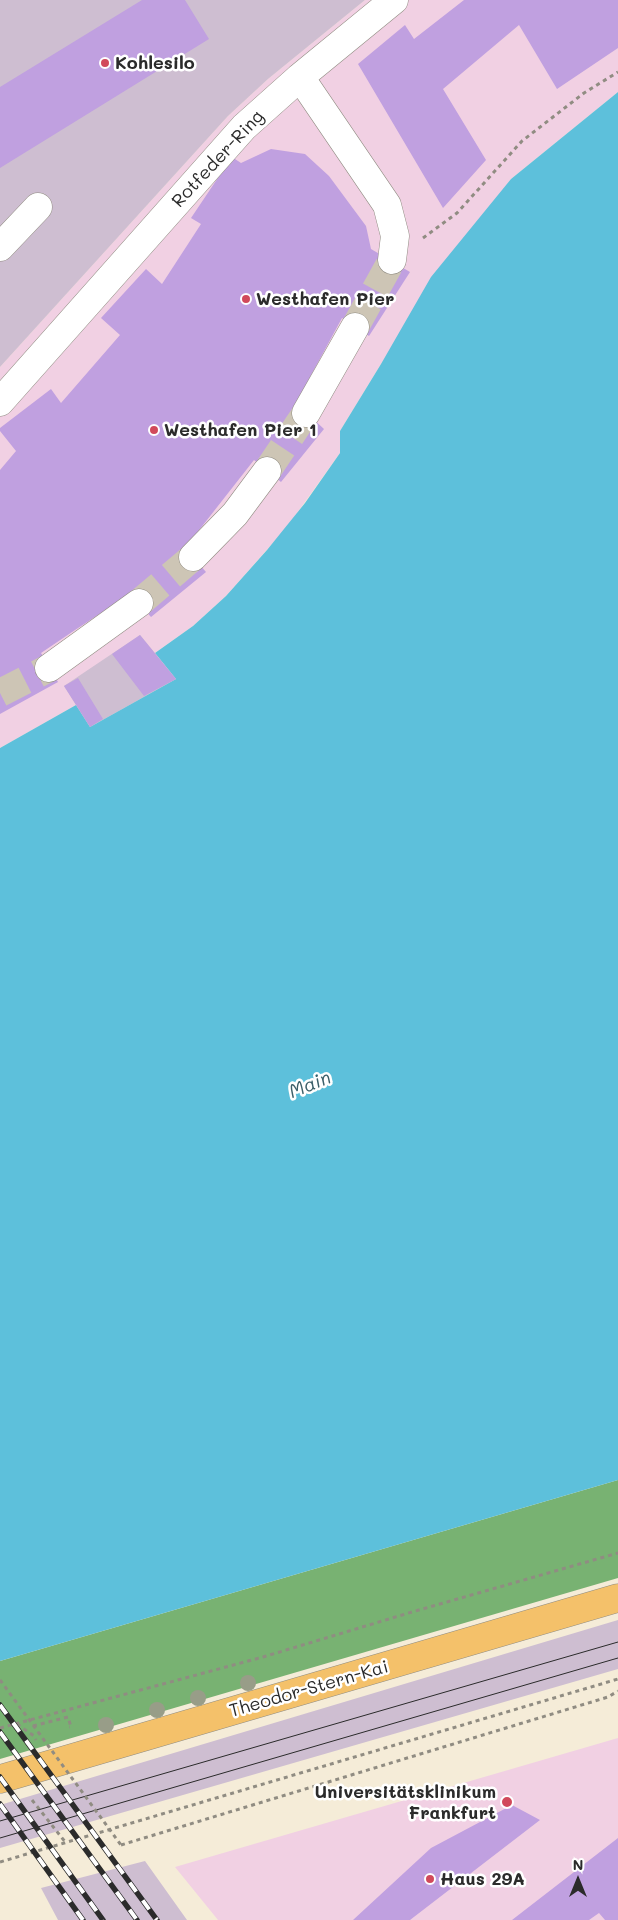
<!DOCTYPE html>
<meta charset="utf-8">
<style>
body{margin:0}
#map{position:relative;width:618px;height:1920px;overflow:hidden;background:#f5ecd8;font-family:Mali,sans-serif}
canvas{display:block}
.north{position:absolute;left:553px;top:1855px;width:50px;height:50px;-webkit-text-stroke:4px #fff;paint-order:stroke;rotate:0deg;font-size:14px;font-weight:700;line-height:20px;text-align:center;color:#2b2b2b}
.north::after{content:'';display:block;margin:auto;width:18px;height:22px;background:#2b2b2b;clip-path:polygon(50% 0,100% 100%,50% 72%,0 100%)}
</style>
<div id="map">
<canvas width="618" height="1920"></canvas>
<div class="north">N</div>
</div>
<script>
const g = document.querySelector('canvas').getContext('2d');
g.lineJoin = 'round';
function fillPath(path, color) {
  g.fillStyle = color;
  g.fill(path, 'evenodd');
}
function toPath(rows) {
  const path = new Path2D();
  for (const r of rows) {
    path.moveTo(r[0], r[1]);
    for (let i = 2; i < r.length; i += 2) path.lineTo(r[i], r[i + 1]);
  }
  return path;
}
function trace(path, color, width, dash) {
  g.strokeStyle = color;
  g.lineWidth = width;
  g.lineCap = dash ? 'butt' : 'round';
  g.setLineDash(dash || []);
  g.stroke(path);
}
function write(font, color, halo, rows, align = 'center') {
  g.font = font + ' Mali,sans-serif';
  g.lineWidth = 5;
  g.setLineDash([]);
  g.textBaseline = 'middle';
  g.strokeStyle = halo;
  g.fillStyle = color;
  for (const [text, x, y, turn = 0] of rows) {
    g.save();
    g.translate(x, y);
    g.rotate((+turn || 0) * Math.PI / 180);
    g.textAlign = isNaN(turn) ? turn : align;
    if (halo) g.strokeText(text, 0, 0);
    g.fillText(text, 0, 0);
    g.restore();
  }
}
fillPath(toPath([
 [365,0,618,0,618,92,511,179,381,364,340,431,340,453,287,527,226,596,193,626,155,653,176,679,90,727,76,705,0,748,0,367,228,116,268,79],
 [618,1738,618,1920,218,1920,175,1867]
]), '#f1d0e3');
fillPath(toPath([
 [0,0,365,0,268,79,228,116,0,367],
 [140,635,176,679,90,727,64,686],
 [618,1620,618,1669,0,1848,0,1805],
 [145,1861,187,1920,58,1920,41,1888]
]), '#cebed1');
fillPath(toPath([
 [618,1480,618,1578,0,1759,0,1661]
]), '#78b272');
fillPath(toPath([
 [618,92,618,1480,0,1661,0,748,76,705,90,727,176,679,155,653,193,626,226,596,267,550,305,503,340,453,340,431,381,364,431,277,511,179]
]), '#5dc0db');
fillPath(toPath([
 [142,0,185,0,209,39,0,168,0,87],
 [464,0,618,0,618,48,557,89,519,25,443,89,486,160,443,208,358,64,405,25,414,39],
 [271,149,305,154,329,176,366,226,371,249,410,272,369,336,342,318,296,403,324,429,281,482,254,460,185,548,206,572,151,617,130,594,75,630,41,653,58,682,0,714,0,470,16,451,0,431,0,428,51,389,61,403,120,335,101,318,146,269,162,284,201,224,191,218,232,157,241,163],
 [140,635,176,679,144,696,112,654],
 [78,678,103,719,90,727,64,686],
 [512,1805,540,1820,410,1920,353,1920,431,1848],
 [618,1838,618,1920,605,1920,599,1913,589,1920,512,1920]
]), '#c0a0e0');
trace(toPath([
 [355,327,392,260],
 [267,471,306,413],
 [139,603,193,557],
 [0,693,49,668]
]), '#cdc5b5', 28, [28, 14]);
const minor = toPath([
 [300,77,387,205,395,236,392,260],
 [0,247,38,207],
 [0,402,244,127,300,77,394,0],
 [306,413,355,327],
 [193,557,235,514,267,471],
 [49,668,139,603]
]);
const major = toPath([
 [0,1779,618,1598]
]);
trace(minor, '#908c82', 29);
trace(major, '#908c82', 29);
trace(toPath([
 [423,238,457,213,522,141,584,93,618,72],
 [17,1724,34,1736,36,1740],
 [33,1726,68,1717,71,1727,69,1727],
 [0,1728,263,1657,412,1612,618,1553],
 [32,1800,66,1843],
 [121,1845,608,1697,618,1691],
 [0,1862,618,1679]
]), '#908c82', 3, [4, 4]);
trace(minor, '#fff', 28);
trace(major, '#f4c16a', 28);
trace(toPath([
 [0,1821,618,1642],
 [0,1838,618,1658]
]), '#2b2b2b', 1);
const rail = toPath([
 [0,1705,157,1920],
 [0,1732,137,1920],
 [0,1777,103,1920],
 [0,1804,83,1920]
]);
trace(rail, '#2b2b2b', 5.5);
trace(rail, '#fff', 4, [11]);
trace(toPath([
 [0,1680,121,1845]
]), '#908c82', 3, [4, 4]);
g.fillStyle = '#989d88';
for (const [x, y] of [
 [248,1683],
 [198,1698],
 [157,1710],
 [106,1725]
]) {
  g.beginPath();
  g.arc(x, y, 8, 0, 2 * Math.PI);
  g.fill();
}
for (const [x, y, r, color] of [
 [105,63,5,"#d1495b"],
 [246,299,5,"#d1495b"],
 [154,430,5,"#d1495b"],
 [507,1802,6,"#d1495b"],
 [430,1879,5,"#d1495b"]
]) {
  const dot = new Path2D();
  dot.arc(x, y, r, 0, 2 * Math.PI);
  g.fillStyle = color;
  g.fill(dot);
  trace(dot, '#fff', 2);
}
write('bold 18px', '#2b2b2b', '#fff', [
 ["Kohlesilo",115,63],
 ["Westhafen Pier",256,299],
 ["Westhafen Pier 1",164,430],
 ["Universitätsklinikum",496,1792,"right"],
 ["Frankfurt",496,1813,"right"],
 ["Haus 29A",440,1879]
], 'left');
write('18px', '#2b2b2b', '#fff', [
 ["Rotfeder-Ring",218,159,-47],
 ["Theodor-Stern-Kai",309,1689,-16]
]);
write('italic 19px', '#3c5f69', '#fff', [
 ["Main",310,1085,-22]
]);
</script>
